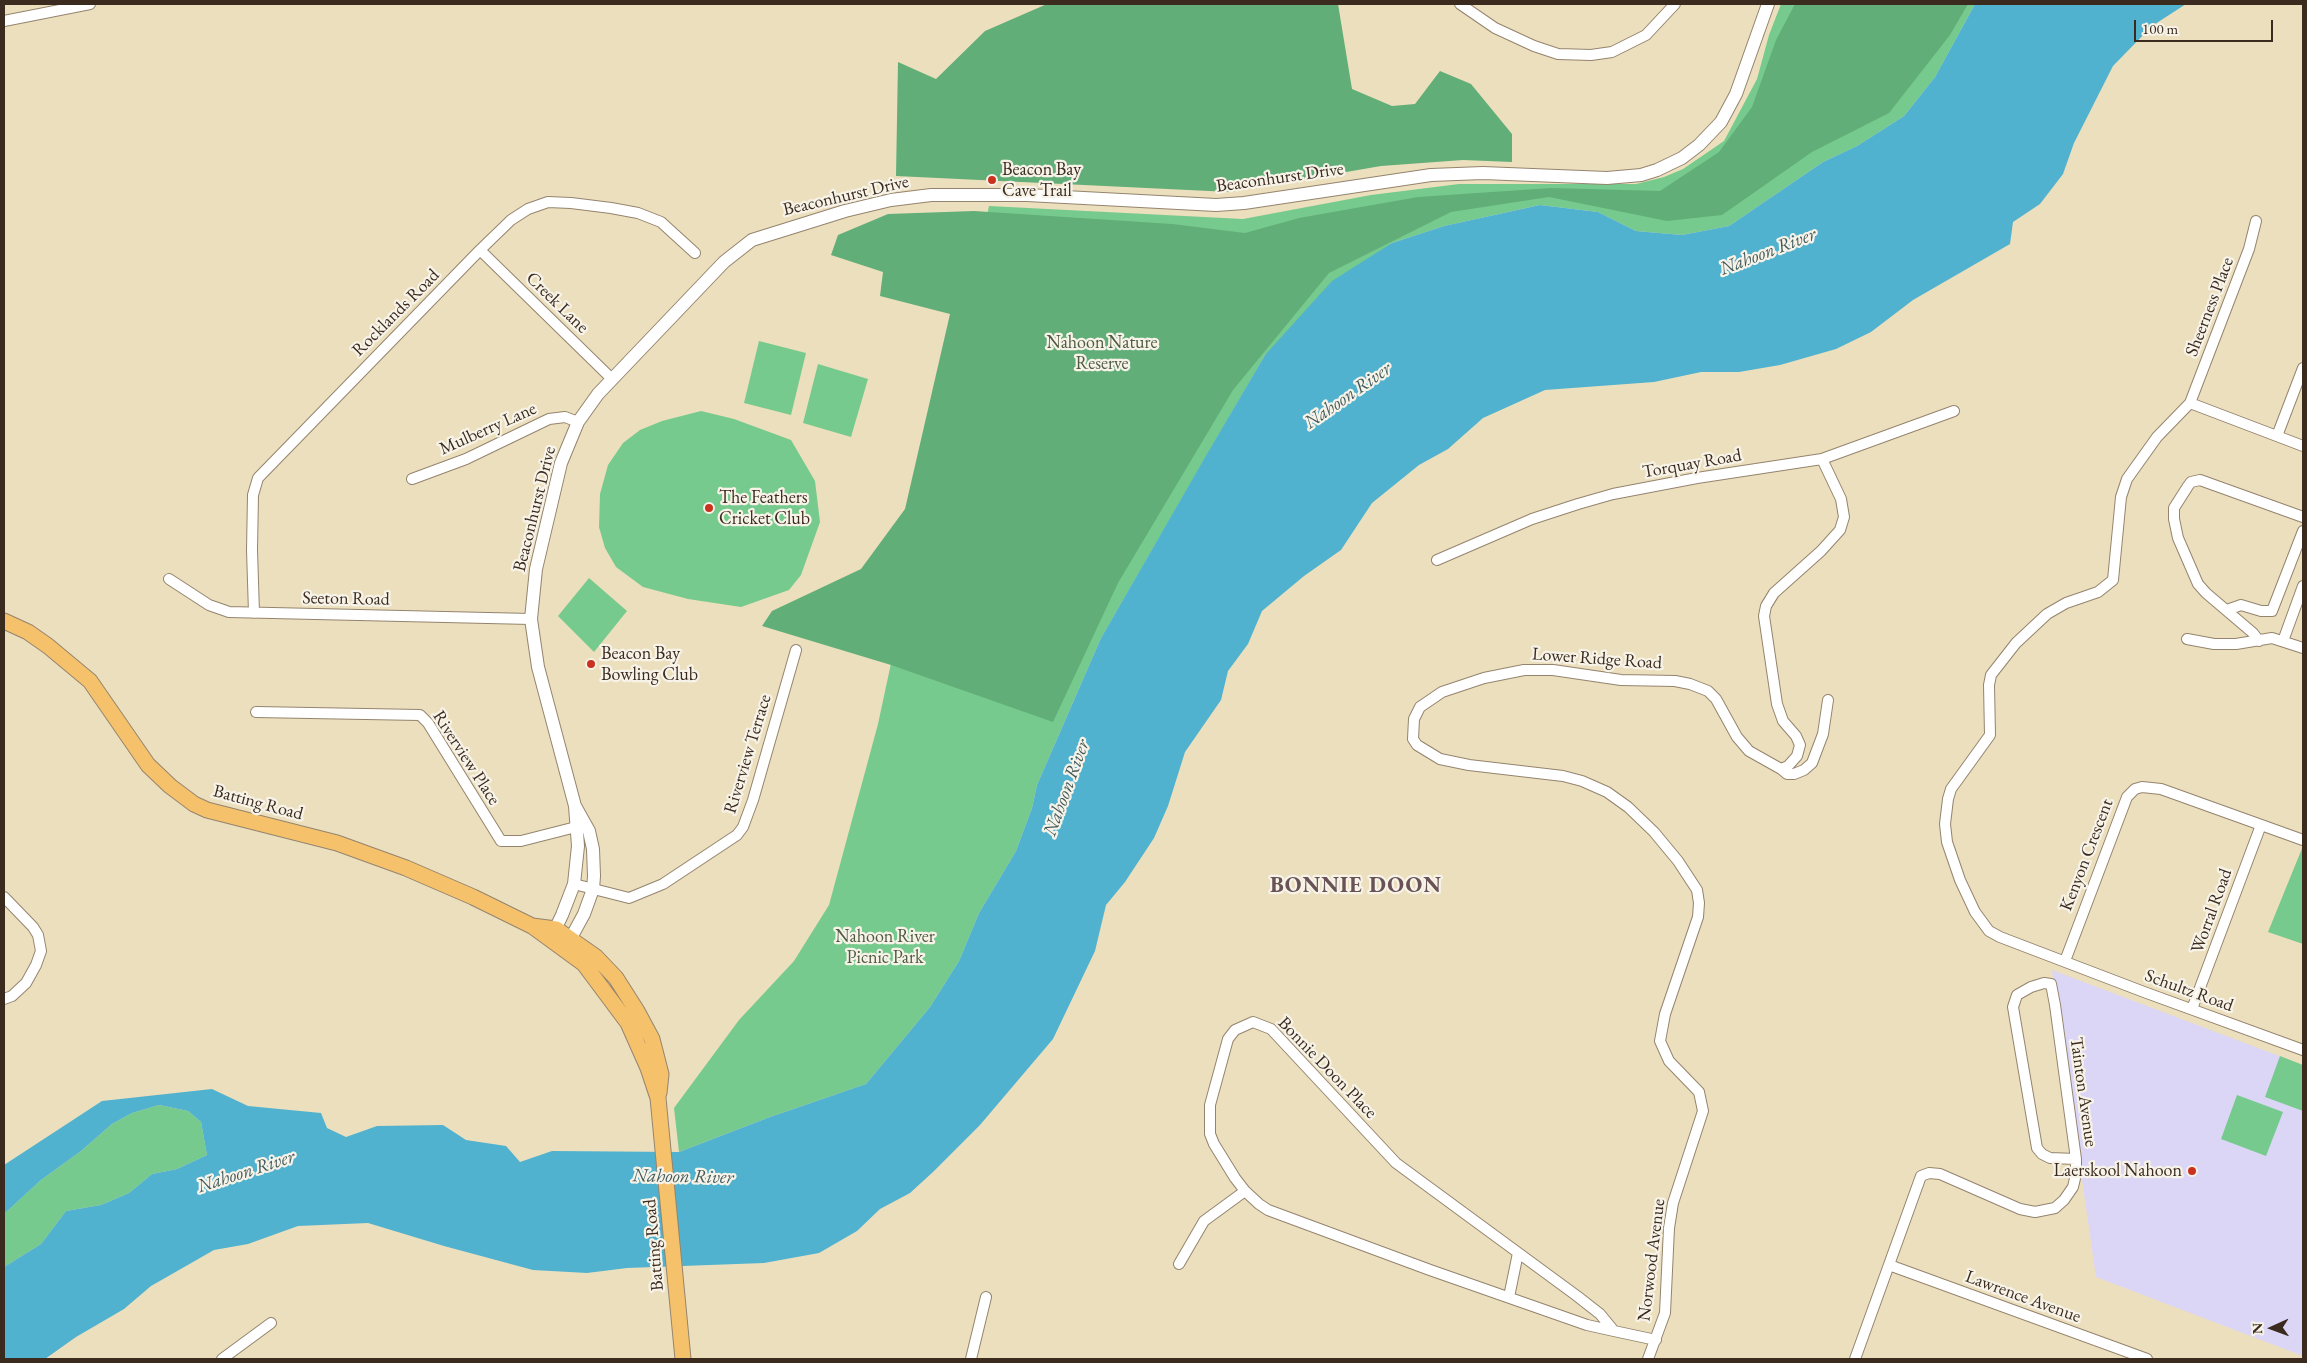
<!DOCTYPE html>
<style>
body{margin:0}
#map{position:relative;width:2307px;height:1363px;overflow:hidden;background:#ecdfbd;font-family:"EB Garamond",serif}
canvas{display:block}
.frame{position:absolute;inset:0;border:5px solid #3b2a1e;pointer-events:none}
.north{position:absolute;left:2247px;top:1303px;width:50px;height:50px;-webkit-text-stroke:4px #f7f3e8;paint-order:stroke;rotate:268deg;font-size:14px;font-weight:700;line-height:20px;text-align:center;color:#3b2a1e}
.north::after{content:'';display:block;margin:auto;width:18px;height:22px;background:#3b2a1e;clip-path:polygon(50% 0,100% 100%,50% 72%,0 100%)}
.scale{position:absolute;left:2134px;top:20px;width:139px;height:22px;box-sizing:border-box;border:2px solid #3b2a1e;border-top:0;padding-left:6px;font-size:15px;line-height:18px;white-space:nowrap;color:#3b2a1e;-webkit-text-stroke:4px #f7f3e8;paint-order:stroke}
</style>
<div id="map">
<canvas width="2307" height="1363"></canvas>
<div class="frame"></div>
<div class="north">N</div>
<div class="scale">100 m</div>
</div>
<script>
const g = document.querySelector('canvas').getContext('2d');
g.lineJoin = 'round';
function fillPath(path, color) {
  g.fillStyle = color;
  g.fill(path, 'evenodd');
}
function toPath(rows) {
  const path = new Path2D();
  for (const r of rows) {
    path.moveTo(r[0], r[1]);
    for (let i = 2; i < r.length; i += 2) path.lineTo(r[i], r[i + 1]);
  }
  return path;
}
function trace(path, color, width, dash) {
  g.strokeStyle = color;
  g.lineWidth = width;
  g.lineCap = dash ? 'butt' : 'round';
  g.setLineDash(dash || []);
  g.stroke(path);
}
function write(font, color, halo, rows, align = 'center') {
  g.font = font + ' "EB Garamond",serif';
  g.lineWidth = 4.5;
  g.setLineDash([]);
  g.textBaseline = 'middle';
  g.strokeStyle = halo;
  g.fillStyle = color;
  for (const [text, x, y, turn = 0] of rows) {
    g.save();
    g.translate(x, y);
    g.rotate((+turn || 0) * Math.PI / 180);
    g.textAlign = isNaN(turn) ? turn : align;
    if (halo) g.strokeText(text, 0, 0);
    g.fillText(text, 0, 0);
    g.restore();
  }
}
fillPath(toPath([
 [2052,970,2303,1065,2303,1356,2096,1277]
]), '#dcd6f6');
fillPath(toPath([
 [1781,4,1975,4,1935,77,1904,116,1857,146,1823,162,1729,226,1682,235,1636,231,1598,212,1540,205,1444,226,1392,243,1265,355,1101,638,1037,785,1032,808,1016,851,979,913,959,961,930,1007,866,1084,770,1117,679,1152,674,1108,739,1020,794,961,829,905,878,724,989,206,1243,219,1371,195,1459,184,1636,184,1664,177,1683,169,1724,141,1757,79,1769,35],
 [759,341,806,353,791,415,744,403],
 [818,364,868,379,851,437,803,423],
 [701,411,734,419,791,440,815,481,820,522,801,575,789,590,741,607,688,599,643,587,616,567,605,548,599,527,600,494,608,465,623,443,640,430,662,421],
 [589,578,627,611,594,652,558,616],
 [2303,846,2303,944,2268,932],
 [2280,1056,2303,1065,2303,1111,2265,1097],
 [2237,1095,2283,1112,2266,1156,2221,1139],
 [159,1105,188,1111,201,1122,207,1155,177,1169,152,1174,129,1193,101,1205,66,1211,41,1244,4,1267,4,1214,41,1180,81,1151,112,1124,132,1113]
]), '#77ca8d');
fillPath(toPath([
 [1047,4,1338,4,1352,89,1392,106,1415,104,1440,71,1471,84,1512,134,1512,162,1463,160,1381,166,1230,192,896,176,898,62,936,79,985,31],
 [1795,4,1968,4,1950,35,1889,113,1812,152,1722,215,1667,221,1549,197,1451,212,1329,273,1233,390,1118,583,1053,722,891,665,762,626,772,611,861,569,905,509,950,314,880,296,883,272,831,255,838,235,888,214,974,211,1172,224,1245,233,1299,218,1418,197,1551,188,1660,191,1719,152,1752,107,1776,40]
]), '#61ae78');
fillPath(toPath([
 [1975,4,2186,4,2152,26,2113,66,2074,143,2063,174,2040,204,2013,222,2010,244,1913,300,1871,332,1836,349,1780,365,1739,372,1701,372,1654,382,1545,390,1483,418,1448,449,1419,465,1372,503,1341,550,1304,576,1262,611,1248,644,1228,671,1221,700,1185,752,1168,806,1154,838,1125,882,1106,905,1095,951,1053,1039,980,1125,933,1172,910,1193,880,1209,857,1231,819,1253,764,1263,627,1268,587,1273,533,1270,444,1246,368,1223,298,1226,248,1244,214,1250,151,1286,124,1309,76,1337,45,1359,4,1359,4,1267,41,1244,66,1211,101,1205,129,1193,152,1174,177,1169,207,1155,201,1122,188,1111,159,1105,132,1113,112,1124,81,1151,41,1180,4,1214,4,1165,102,1101,212,1089,248,1106,321,1113,327,1128,346,1137,377,1126,443,1125,466,1140,506,1146,520,1162,552,1151,679,1152,770,1117,866,1084,930,1007,959,961,979,913,1016,851,1032,808,1037,785,1101,638,1207,454,1265,355,1332,281,1392,243,1444,226,1540,205,1598,212,1636,231,1682,235,1729,226,1823,162,1857,146,1904,116,1935,77]
]), '#50b2cf');
const minor = toPath([
 [1460,4,1495,28,1534,46,1558,54,1591,55,1612,52,1646,35,1675,4],
 [4,21,90,4],
 [2256,221,2249,249,2190,403,2157,437,2127,479,2121,497,2113,580,2098,592,2066,603,2047,614,2016,643,1991,675,1989,685,1990,735,1951,789,1948,799,1945,824,1947,842,1960,880,1975,912,1989,931,2000,937,2144,992,2303,1050],
 [480,250,612,379],
 [2190,403,2303,446],
 [2277,436,2303,368],
 [412,479,466,459,549,419,565,417,578,422],
 [1437,560,1532,519,1578,504,1613,494,1697,478,1822,459,1954,411],
 [169,579,209,605,229,612,531,619],
 [2227,610,2241,605,2261,611,2272,611,2303,531],
 [254,613,252,550,253,495,258,478,480,250,511,220,528,209,548,202,571,203,611,208,638,213,661,222,695,253],
 [2187,639,2214,644,2236,644,2272,638,2303,648],
 [2259,641,2253,633,2206,593,2198,584,2178,538,2174,519,2174,508,2188,486,2191,482,2200,480,2303,517],
 [2283,641,2303,586],
 [256,712,420,715,428,723,501,841,521,841,576,827],
 [1781,769,1787,774,1794,774,1804,770,1812,763,1823,734,1828,700],
 [574,884,629,898,663,884,737,835,743,827,753,800,796,650],
 [4,897,33,927,38,935,41,951,36,965,26,983,12,996,4,999],
 [2065,961,2127,797,2135,789,2142,787,2161,789,2303,840],
 [2192,1009,2261,825],
 [1179,1264,1204,1221,1245,1191],
 [1889,1265,2147,1359],
 [1509,1297,1518,1253],
 [1614,1331,1600,1314,1577,1296,1396,1163,1271,1029,1253,1022,1235,1030,1228,1039,1210,1105,1210,1134,1214,1144,1235,1178,1245,1191,1259,1204,1268,1210,1430,1270,1587,1325,1614,1331,1656,1340],
 [222,1359,271,1323],
 [971,1359,986,1297],
 [1648,1359,1665,1313,1669,1228,1673,1203,1703,1111,1699,1092,1669,1061,1660,1041,1665,1014,1698,917,1699,903,1697,890,1678,861,1654,832,1628,807,1607,792,1582,781,1563,776,1469,765,1440,759,1417,745,1413,739,1414,719,1420,707,1442,692,1484,678,1524,670,1553,670,1621,680,1675,681,1690,684,1708,691,1716,699,1737,737,1749,751,1781,769,1788,766,1797,756,1800,745,1796,736,1783,721,1777,704,1764,616,1766,606,1774,593,1821,551,1840,530,1844,517,1841,499,1822,459],
 [1855,1359,1921,1176,1929,1173,1940,1174,2020,1209,2035,1212,2055,1208,2064,1200,2073,1187,2076,1174,2076,1159,2055,1005,2051,984,2044,983,2031,987,2017,995,2013,1007,2037,1148,2042,1154,2050,1158,2076,1159]
]);
const tertiary = toPath([
 [551,938,562,915,574,884,578,846,575,806,538,667,531,619,536,569,561,463,578,422,598,394,724,262,752,240,845,211,891,200,931,195,1027,195,1216,205,1244,203,1431,175,1483,173,1607,178,1641,175,1657,170,1682,158,1699,145,1721,122,1736,94,1768,4],
 [566,947,584,914,593,889,594,876,593,849,589,831,575,806]
]);
const primary = toPath([
 [4,621,28,632,48,646,90,681,148,765,170,786,194,804,207,810,337,843,406,868,473,897,532,926,584,964,628,1023,648,1068,658,1098,683,1359],
 [532,926,556,929,596,957,616,978,637,1011,652,1039,661,1074,659,1093]
]);
trace(minor, '#94846e', 12);
trace(tertiary, '#94846e', 14);
trace(primary, '#94846e', 17);
trace(minor, '#fff', 10);
trace(tertiary, '#fff', 12);
trace(primary, '#f6c16b', 15);
for (const [x, y, r, color] of [
 [992,180,5,"#c8321e"],
 [709,508,5,"#c8321e"],
 [591,664,5,"#c8321e"],
 [2192,1171,5,"#c8321e"]
]) {
  const dot = new Path2D();
  dot.arc(x, y, r, 0, 2 * Math.PI);
  g.fillStyle = color;
  g.fill(dot);
  trace(dot, '#f7f3e8', 2);
}
write('18px', '#3b2a1e', '#f7f3e8', [
 ["Beacon Bay",1002,170],
 ["Cave Trail",1002,191],
 ["The Feathers",719,498],
 ["Cricket Club",719,519],
 ["Beacon Bay",601,654],
 ["Bowling Club",601,675],
 ["Laerskool Nahoon",2182,1171,"right"]
], 'left');
write('18px', '#3b2a1e', '#f7f3e8', [
 ["Beaconhurst Drive",1280,178,-8],
 ["Beaconhurst Drive",846,196,-13],
 ["Creek Lane",557,303,44],
 ["Sheerness Place",2210,307,-69],
 ["Rocklands Road",396,313,-45],
 ["Mulberry Lane",488,429,-24],
 ["Torquay Road",1692,464,-10],
 ["Beaconhurst Drive",535,509,-76],
 ["Seeton Road",346,599,1],
 ["Lower Ridge Road",1597,659,4],
 ["Riverview Terrace",748,754,-73],
 ["Riverview Place",466,758,57],
 ["Batting Road",258,803,15],
 ["Kenyon Crescent",2087,855,-69],
 ["Worral Road",2212,911,-70],
 ["Schultz Road",2189,991,20],
 ["Bonnie Doon Place",1327,1068,46],
 ["Tainton Avenue",2083,1092,82],
 ["Batting Road",654,1245,-95],
 ["Norwood Avenue",1652,1260,-83],
 ["Lawrence Avenue",2023,1297,20]
]);
write('18px', '#4d5a3f', '#f7f3e8', [
 ["Nahoon Nature",1102,343],
 ["Reserve",1102,364],
 ["Nahoon River",885,937],
 ["Picnic Park",885,958]
]);
write('italic 19px', '#425a5c', '#f7f3e8', [
 ["Nahoon River",1768,252,-21],
 ["Nahoon River",1348,396,-35],
 ["Nahoon River",1067,788,-70],
 ["Nahoon River",246,1172,-18],
 ["Nahoon River",683,1177,1]
]);
g.letterSpacing = '1px';
write('bold 22px', '#685256', '#f7f3e8', [
 ["BONNIE DOON",1356,886]
]);
g.letterSpacing = '0px';
</script>
